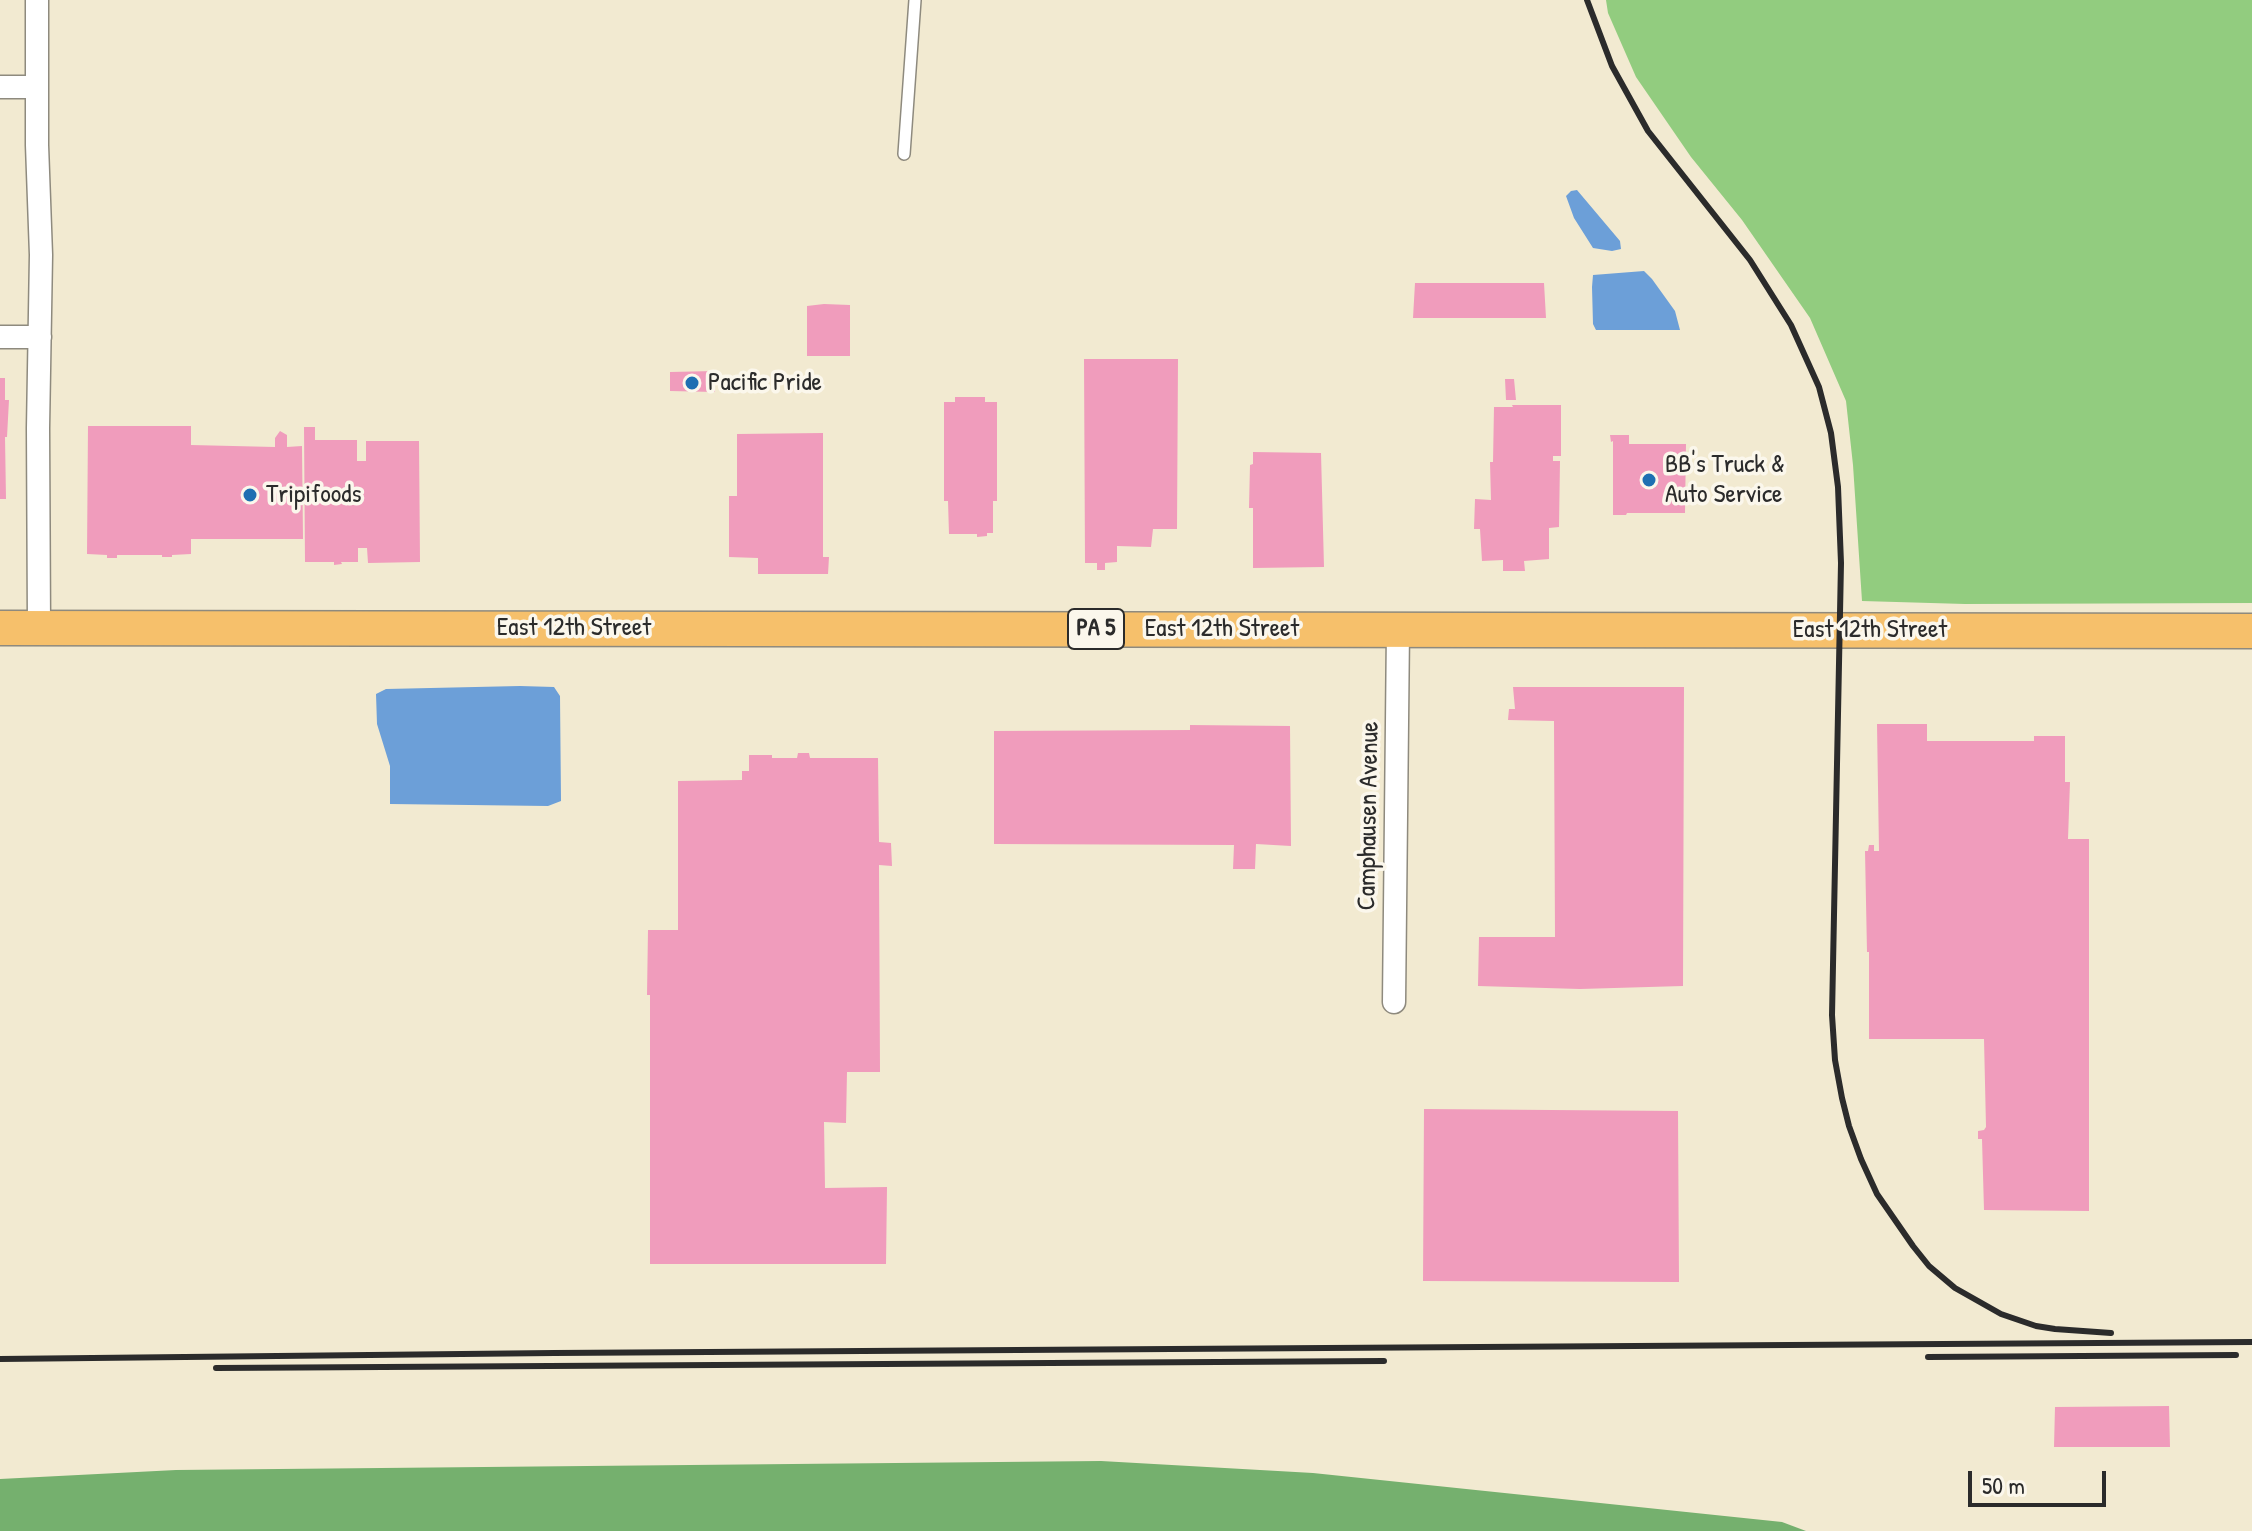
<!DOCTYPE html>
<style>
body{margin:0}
#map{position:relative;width:2252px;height:1531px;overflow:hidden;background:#f2ead1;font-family:"Patrick Hand",sans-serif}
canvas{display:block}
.scale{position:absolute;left:1968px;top:1471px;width:138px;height:36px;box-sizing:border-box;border:4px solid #2b2b2b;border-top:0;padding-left:10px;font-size:24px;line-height:28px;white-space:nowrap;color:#2b2b2b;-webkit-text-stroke:6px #fbf7ec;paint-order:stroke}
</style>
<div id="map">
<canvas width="2252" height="1531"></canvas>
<div class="scale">50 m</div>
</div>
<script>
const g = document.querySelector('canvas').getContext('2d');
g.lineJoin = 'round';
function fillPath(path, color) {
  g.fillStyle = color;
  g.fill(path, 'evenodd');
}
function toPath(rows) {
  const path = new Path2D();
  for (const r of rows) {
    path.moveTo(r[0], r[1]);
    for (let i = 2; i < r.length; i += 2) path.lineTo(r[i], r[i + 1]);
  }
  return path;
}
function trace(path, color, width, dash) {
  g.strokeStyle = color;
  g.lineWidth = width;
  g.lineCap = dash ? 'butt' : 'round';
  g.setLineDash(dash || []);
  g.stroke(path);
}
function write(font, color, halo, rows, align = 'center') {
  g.font = font + ' "Patrick Hand",sans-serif';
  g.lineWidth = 7;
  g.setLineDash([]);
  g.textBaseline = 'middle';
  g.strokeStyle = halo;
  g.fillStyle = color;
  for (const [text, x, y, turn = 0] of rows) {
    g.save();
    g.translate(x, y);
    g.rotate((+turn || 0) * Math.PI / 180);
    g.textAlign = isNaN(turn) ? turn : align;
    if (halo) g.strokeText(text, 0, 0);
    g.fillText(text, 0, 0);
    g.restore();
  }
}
fillPath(toPath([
 [1606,0,2252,0,2252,603,1965,604,1862,601,1853,465,1846,401,1810,318,1742,220,1691,157,1636,77,1608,13]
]), '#92cc7f');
fillPath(toPath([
 [1101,1461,1313,1473,1782,1522,1806,1531,0,1531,0,1479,176,1470]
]), '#75b06e');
fillPath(toPath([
 [1577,190,1620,241,1621,249,1612,251,1593,248,1574,218,1566,196,1571,191],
 [1644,271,1652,279,1675,311,1680,330,1596,330,1593,324,1592,287,1593,275],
 [520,686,554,687,560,696,561,801,548,806,390,804,390,766,377,724,376,694,386,689]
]), '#6c9fd8');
fillPath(toPath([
 [1415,283,1544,283,1546,318,1413,318],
 [824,304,850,305,850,356,807,356,807,306],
 [1084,359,1178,359,1177,529,1153,529,1151,547,1117,546,1117,562,1105,563,1105,570,1097,570,1097,563,1085,563],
 [715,371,715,392,670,391,670,372],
 [0,378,5,378,5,400,9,400,7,437,5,437,6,499,0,499],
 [1505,379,1514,379,1516,400,1506,400],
 [955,397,985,397,985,402,997,402,997,501,993,501,993,533,987,533,987,536,977,537,977,534,949,534,948,501,944,501,944,402,955,402],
 [1512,405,1561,405,1561,456,1553,456,1553,461,1560,461,1559,527,1549,528,1549,559,1524,561,1525,571,1503,571,1503,560,1482,561,1480,529,1474,529,1475,499,1491,500,1490,462,1493,462,1494,407,1513,407],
 [88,426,191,426,191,445,275,447,275,438,280,431,287,435,287,447,302,446,303,539,191,539,191,554,172,555,172,557,162,557,162,555,117,555,117,558,107,558,107,555,87,554],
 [304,427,315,427,315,440,357,440,357,461,366,461,366,441,419,441,420,562,368,563,367,548,358,548,358,562,341,562,342,564,334,565,334,562,305,562],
 [823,433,823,557,829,557,828,574,758,574,758,558,729,557,729,496,737,496,737,434],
 [1610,435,1629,435,1629,444,1686,444,1685,513,1627,513,1626,515,1613,515,1613,441,1611,442],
 [1253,452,1321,453,1324,567,1253,568,1253,508,1249,508,1250,465,1253,464],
 [1513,687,1684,687,1683,986,1580,989,1478,986,1479,937,1555,937,1554,721,1508,720,1509,709,1515,709],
 [1877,724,1927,724,1927,741,2034,741,2034,736,2065,736,2065,782,2070,782,2068,839,2089,839,2089,1211,1984,1210,1982,1139,1978,1139,1978,1131,1984,1130,1986,1127,1984,1039,1869,1039,1869,952,1867,952,1865,851,1868,851,1869,845,1874,845,1874,851,1879,851],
 [1190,725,1290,726,1291,846,1256,844,1255,869,1233,869,1234,845,994,844,994,731,1190,730],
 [798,753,809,753,810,758,878,758,879,842,891,843,892,866,879,865,880,1072,847,1072,846,1123,824,1122,825,1188,887,1187,886,1264,650,1264,650,995,647,995,648,930,678,930,678,781,742,780,742,771,749,771,749,755,772,755,772,758,797,758],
 [1424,1109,1678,1111,1679,1282,1423,1281],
 [2169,1406,2170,1447,2054,1447,2055,1407]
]), '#f09cbc');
const lane = toPath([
 [904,154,915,0]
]);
const street = toPath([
 [37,0,37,145,41,255,38,428,39,627],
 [0,87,37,87],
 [0,337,40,337],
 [1394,1002,1398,629]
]);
const primary = toPath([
 [0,628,2252,631]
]);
trace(lane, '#8e8a7e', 14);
trace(street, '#8e8a7e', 25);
trace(primary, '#8e8a7e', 37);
trace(lane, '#fff', 11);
trace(street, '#fff', 22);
trace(primary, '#f6c06b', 34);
trace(toPath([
 [1587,0,1612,66,1648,131,1750,260,1791,325,1819,387,1831,433,1838,487,1841,563,1832,1015,1835,1060,1842,1098,1849,1126,1861,1159,1877,1194,1913,1246,1929,1266,1955,1288,2001,1314,2036,1326,2055,1329,2111,1333],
 [1928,1357,2236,1355],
 [0,1359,554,1353,2252,1342],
 [216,1368,1384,1361]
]), '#2b2b2b', 6);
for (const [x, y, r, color] of [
 [692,383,8,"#1f6fb2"],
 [1649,480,8,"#1f6fb2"],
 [250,495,8,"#1f6fb2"]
]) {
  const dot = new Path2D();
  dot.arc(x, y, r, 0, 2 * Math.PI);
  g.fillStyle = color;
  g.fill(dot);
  trace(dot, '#fbf7ec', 3);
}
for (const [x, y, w] of [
 [1096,629,56]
]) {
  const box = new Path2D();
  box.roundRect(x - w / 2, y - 20, w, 40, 6);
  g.fillStyle = '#fbf7ec';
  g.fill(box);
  trace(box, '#2b2b2b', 2);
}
write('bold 24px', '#2b2b2b', null, [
 ["PA 5",1096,629]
]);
write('26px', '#2b2b2b', '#fbf7ec', [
 ["Pacific Pride",708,383],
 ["BB's Truck &",1665,465],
 ["Auto Service",1665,495],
 ["Tripifoods",266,495]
], 'left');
write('26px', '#2b2b2b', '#fbf7ec', [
 ["East 12th Street",574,628],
 ["East 12th Street",1222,629],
 ["East 12th Street",1870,630],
 ["Camphausen Avenue",1369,816,-89]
]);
</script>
